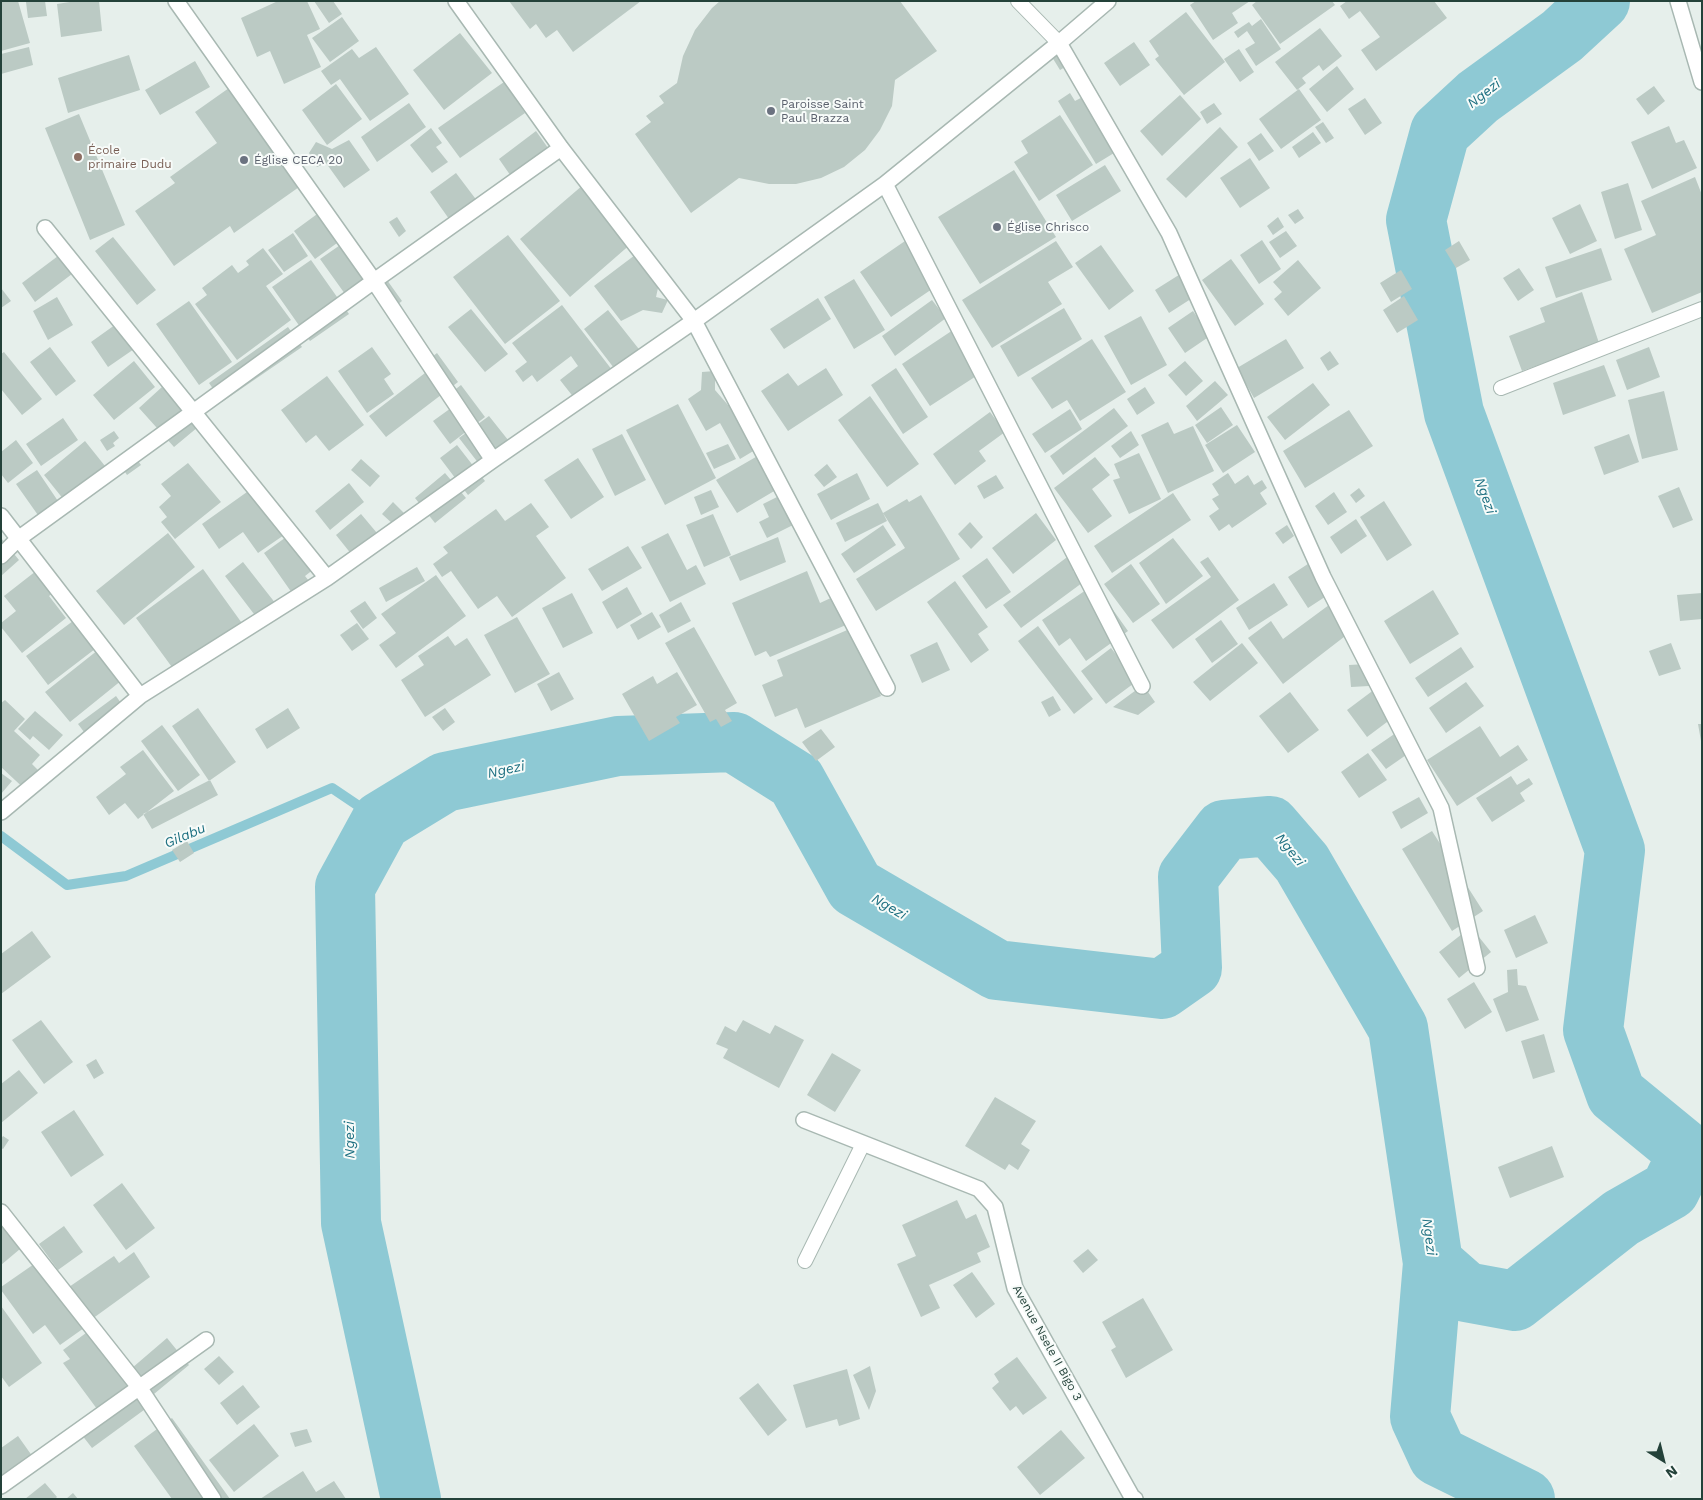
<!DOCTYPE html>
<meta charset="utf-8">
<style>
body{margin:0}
#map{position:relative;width:1703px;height:1500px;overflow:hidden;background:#e6efeb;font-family:"Work Sans",sans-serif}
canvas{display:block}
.frame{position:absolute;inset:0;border:2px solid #24423a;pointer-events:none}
.north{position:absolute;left:1638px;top:1435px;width:50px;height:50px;-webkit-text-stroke:4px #f7fbf9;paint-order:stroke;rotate:144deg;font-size:14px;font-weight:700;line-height:20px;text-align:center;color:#24423a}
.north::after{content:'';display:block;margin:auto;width:18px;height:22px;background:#24423a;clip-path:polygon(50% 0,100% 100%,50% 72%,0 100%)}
</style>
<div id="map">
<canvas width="1703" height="1500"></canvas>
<div class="frame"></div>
<div class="north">N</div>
</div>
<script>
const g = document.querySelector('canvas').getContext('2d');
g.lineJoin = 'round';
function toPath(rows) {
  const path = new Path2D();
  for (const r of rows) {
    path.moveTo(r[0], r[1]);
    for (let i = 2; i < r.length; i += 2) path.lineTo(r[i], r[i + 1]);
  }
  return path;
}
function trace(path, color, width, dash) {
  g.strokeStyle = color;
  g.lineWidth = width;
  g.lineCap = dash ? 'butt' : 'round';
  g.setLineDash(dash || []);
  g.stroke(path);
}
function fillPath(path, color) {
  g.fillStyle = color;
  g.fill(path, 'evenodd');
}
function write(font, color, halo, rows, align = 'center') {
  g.font = font + ' "Work Sans",sans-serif';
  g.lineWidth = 4;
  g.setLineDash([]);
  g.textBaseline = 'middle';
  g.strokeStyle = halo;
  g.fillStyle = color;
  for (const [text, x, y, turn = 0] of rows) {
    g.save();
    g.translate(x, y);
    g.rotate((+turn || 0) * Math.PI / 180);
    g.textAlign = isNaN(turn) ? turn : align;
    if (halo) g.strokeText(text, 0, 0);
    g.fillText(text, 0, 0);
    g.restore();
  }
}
trace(toPath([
 [1,836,67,885,126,876,332,788,381,821]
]), '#8ec9d4', 10);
trace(toPath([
 [1600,1,1562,36,1478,97,1440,132,1416,220,1454,413,1615,850,1593,1030,1616,1094,1688,1153,1702,1159],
 [1433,1263,1466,1292,1515,1301,1621,1218,1670,1190,1688,1153],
 [411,1499,351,1223,345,887,381,821,445,782,618,746,734,742,796,781,855,887,997,970,1162,989,1192,968,1188,877,1224,830,1270,826,1302,863,1398,1028,1433,1263,1420,1417,1438,1456,1525,1499]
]), '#8ec9d4', 60);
fillPath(toPath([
 [1,1,18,1,30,43,1,51],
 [45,1,47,16,28,18,26,2],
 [76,1,99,1,102,31,61,37,57,4],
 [278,1,307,1,320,29,307,35,321,67,284,84,270,51,257,57,241,18],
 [314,1,333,1,342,14,329,23],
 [509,1,641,1,573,52,557,30,546,38,536,24,530,29],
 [720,1,900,1,937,51,895,80,892,106,880,130,865,150,844,167,821,178,796,184,769,184,739,178,691,213,635,134,651,122,646,116,664,103,659,96,677,83,683,56,695,30,712,8],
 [1196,1,1250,1,1232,13,1238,23,1213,40,1190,5],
 [1257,1,1332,1,1335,5,1280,44,1252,5],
 [1347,1,1434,1,1447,18,1376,71,1361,50,1380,37,1360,11,1349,19,1340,6],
 [1186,12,1225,62,1184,95,1155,59,1159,56,1149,41],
 [342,17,359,41,330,62,312,38],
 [1261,19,1281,49,1256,66,1245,49,1255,43,1247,31,1238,38,1234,32,1249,22,1252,26],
 [1320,28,1342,56,1323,71,1319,65,1302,78,1306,83,1297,90,1275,62],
 [460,33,492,73,444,110,413,70],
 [1134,42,1150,65,1120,86,1104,63],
 [29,47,33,65,1,74,1,54],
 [376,47,409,94,370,121,340,79,331,85,321,71,352,49,359,58],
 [1069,47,1077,60,1060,70,1052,57],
 [1239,49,1254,72,1240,82,1224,59],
 [129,55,140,90,68,113,58,78],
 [195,61,210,87,160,115,145,90],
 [1337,66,1354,89,1327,112,1309,89],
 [504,82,525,113,460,158,438,128],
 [336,84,362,119,327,145,302,110],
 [1654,86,1665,101,1648,115,1636,99],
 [229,88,309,180,234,233,230,226,174,266,135,211,175,183,170,177,217,143,195,112],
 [1299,89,1321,120,1281,149,1259,119],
 [1092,92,1098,102,1087,108,1114,153,1096,164,1058,101,1070,93,1075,101],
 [1180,95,1201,119,1162,156,1140,131],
 [1365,98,1382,123,1365,135,1348,109],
 [409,103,426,127,377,162,361,137],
 [1214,103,1222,114,1207,124,1200,112],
 [79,114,125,225,90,240,45,128],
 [1060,115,1093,165,1039,201,1014,162,1028,153,1021,141],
 [1323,122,1334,138,1326,143,1315,127],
 [1669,126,1676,143,1684,140,1697,168,1652,189,1631,142],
 [1220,127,1238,147,1186,198,1166,179],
 [431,128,442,143,436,147,448,162,432,173,410,145],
 [536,131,553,155,515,182,499,159],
 [1313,132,1321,143,1299,158,1292,147],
 [1261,133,1274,151,1259,161,1247,143],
 [349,140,370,170,344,188,326,163,317,167,309,153,316,142,332,149],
 [1250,158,1270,188,1240,208,1220,178],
 [1105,165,1121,191,1072,221,1056,195],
 [1014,170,1056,237,980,284,938,217],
 [456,173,481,206,454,226,430,192],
 [1695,177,1702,195,1702,292,1652,313,1624,249,1656,235,1641,201],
 [590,179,640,236,570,297,520,239],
 [1628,183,1642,230,1615,239,1601,192],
 [1580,204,1597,241,1570,254,1552,218],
 [324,209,344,238,315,259,294,231],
 [1298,209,1304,218,1295,224,1288,215],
 [397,217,406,231,399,237,389,222],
 [1278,217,1284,227,1273,235,1267,226],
 [1286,231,1297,246,1280,258,1269,242],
 [293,233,308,256,284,272,268,250],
 [508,235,560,301,505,344,453,277],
 [113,237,156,290,137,305,95,251],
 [1262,240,1281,269,1259,284,1240,255],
 [346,241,376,283,350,301,320,259],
 [905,241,935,287,891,317,860,272],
 [1056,241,1073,267,1048,282,1062,304,992,348,962,300],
 [1459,241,1470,260,1456,268,1445,250],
 [1101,245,1134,291,1109,310,1075,263],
 [263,248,283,274,266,286,291,320,237,360,195,304,207,295,202,288,232,265,238,273,249,265,246,261],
 [1601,248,1612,280,1556,298,1545,267],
 [635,255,658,288,656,297,668,300,662,313,643,310,621,321,594,286],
 [58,256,72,274,35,302,22,283],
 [1231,259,1264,304,1235,326,1202,280],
 [311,260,349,314,310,341,272,287],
 [1298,260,1321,288,1288,316,1274,299,1282,292,1273,282],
 [1519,268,1534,290,1518,301,1503,278],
 [1401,270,1412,289,1391,302,1380,283],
 [1182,273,1197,295,1169,313,1155,290],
 [854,279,885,330,854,349,824,297],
 [387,280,402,301,392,309,376,288],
 [1,288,11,301,1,308],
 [1582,292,1599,343,1522,371,1509,336,1545,322,1540,308],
 [1404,296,1418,320,1397,333,1383,310],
 [57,297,73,325,48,340,33,311],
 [818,298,831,319,784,349,770,329],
 [932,300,946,318,895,356,882,336],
 [189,301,232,362,199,385,156,324],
 [562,305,619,379,582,408,560,380,578,366,571,356,537,382,532,375,523,382,515,371,527,362,512,343],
 [1064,308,1082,339,1018,377,1000,346],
 [471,309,508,354,485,372,448,327],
 [608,310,642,353,617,372,584,329],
 [1193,311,1210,336,1185,353,1168,328],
 [1141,316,1167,365,1131,385,1104,336],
 [119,322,137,347,108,367,91,342],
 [288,327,302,347,222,402,209,383],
 [956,328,984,371,930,406,902,364],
 [1092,339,1126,392,1080,421,1067,400,1052,409,1031,378],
 [1286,339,1304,368,1254,398,1237,368],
 [50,347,76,381,56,396,30,362],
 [372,347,391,374,384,379,394,394,367,413,338,371],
 [1649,347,1660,377,1627,390,1616,360],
 [1330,351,1339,364,1328,371,1320,358],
 [4,352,42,399,22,415,1,389,1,354],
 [437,353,458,382,386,437,369,416,425,373,420,366],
 [134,361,155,387,114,420,93,395],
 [1185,361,1203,381,1186,396,1168,375],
 [1604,365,1616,396,1563,415,1553,383],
 [826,368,843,395,788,431,761,391,788,373,798,386],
 [896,368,928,417,903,434,871,385],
 [715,371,715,390,728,405,734,401,760,447,740,459,720,423,706,431,688,399,701,390,702,372],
 [327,376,364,425,329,451,316,435,306,443,281,410],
 [1215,381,1228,395,1197,421,1186,406],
 [1313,383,1330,405,1285,440,1267,417],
 [461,385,485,417,450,444,433,421,451,408,444,398],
 [162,387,198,427,174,447,139,408],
 [1145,387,1155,403,1137,415,1127,399],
 [1664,391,1678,450,1642,459,1628,400],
 [870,396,919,464,887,487,838,420],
 [678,404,716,478,665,505,626,430],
 [1221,407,1233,425,1207,443,1195,425],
 [1114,408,1128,426,1063,475,1050,456],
 [1070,409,1082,429,1045,453,1032,434],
 [1349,410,1373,446,1305,488,1283,451],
 [990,412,1005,432,979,451,986,461,955,485,933,454],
 [489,416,516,450,486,473,459,438],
 [63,418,78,440,41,466,26,444],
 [1168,422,1174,434,1193,426,1214,471,1168,493,1141,435],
 [1237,425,1255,452,1223,473,1205,445],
 [114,431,119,438,113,443,115,446,107,451,100,440],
 [1131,431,1139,445,1120,458,1111,446],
 [622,434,646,480,615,496,592,449],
 [1629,434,1639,462,1604,475,1594,447],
 [16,440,33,463,8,483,1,474,1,452],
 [85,441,109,471,68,505,44,475],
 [728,444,736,459,714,469,706,453],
 [457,445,485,481,468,495,440,458],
 [129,448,141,465,127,475,116,458],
 [1139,453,1161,499,1129,514,1113,480,1120,478,1114,464],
 [761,454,781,487,737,513,716,480],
 [1095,457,1110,475,1092,489,1112,516,1088,533,1054,488],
 [578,458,604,497,571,519,544,480],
 [361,459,380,476,370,487,351,470],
 [188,463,221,502,175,539,161,522,167,517,159,507,171,496,161,484],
 [827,464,837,477,824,487,814,475],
 [37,470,60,504,40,518,16,484],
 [445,473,466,498,435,523,415,498],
 [857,473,870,499,831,520,817,494],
 [1228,473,1235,484,1248,475,1254,485,1262,480,1267,488,1260,493,1267,504,1232,528,1229,524,1219,531,1209,516,1219,509,1212,499,1219,495,1212,484],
 [996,475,1004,488,984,499,977,486],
 [349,483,364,502,330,530,315,511],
 [254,487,287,533,258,553,243,532,219,549,202,524],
 [1679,487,1693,520,1673,528,1658,496],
 [1359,488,1365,496,1356,503,1350,495],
 [711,490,719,507,701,515,694,497],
 [1334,492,1347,512,1328,525,1315,506],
 [1173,493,1191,520,1112,573,1094,546],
 [781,495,795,524,767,538,759,522,769,517,763,504],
 [921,495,960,559,876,611,856,579,905,548,883,513,907,499,909,502],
 [1384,501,1412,545,1387,561,1360,517],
 [393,502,404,513,394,525,382,514],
 [531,503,549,527,536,536,566,578,512,617,497,596,478,609,451,571,442,577,433,564,448,553,443,547,496,509,505,521],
 [878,503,887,521,845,542,836,523],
 [1036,513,1056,540,1013,574,992,548],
 [361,514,382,539,356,560,336,535],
 [713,514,731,555,704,567,686,525],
 [1356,519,1367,536,1341,554,1330,537],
 [970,522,983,537,971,549,958,534],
 [883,525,896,545,854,573,841,554],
 [1287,525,1294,536,1283,544,1275,533],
 [168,533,195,567,124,625,96,591],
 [668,533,687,570,696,565,706,584,670,602,641,547],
 [289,535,314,569,305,576,317,591,299,603,264,553],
 [778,537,786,562,740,581,729,557],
 [1,538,19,560,1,576],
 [1173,538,1203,576,1166,604,1139,563],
 [628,546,642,568,602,591,588,569],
 [1074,552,1082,563,1073,571,1082,583,1021,628,1003,605],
 [1208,557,1239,600,1173,649,1151,620,1211,577,1200,562],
 [987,558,1011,592,986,609,962,576],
 [1314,560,1334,591,1308,608,1288,577],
 [243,562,276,604,257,618,225,576],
 [1131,564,1160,604,1133,623,1104,584],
 [417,567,425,581,386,602,379,588],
 [203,569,244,626,177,674,136,618],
 [36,571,53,593,49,596,66,618,22,653,1,627,1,623,16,611,4,596],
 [807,571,820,603,833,597,846,625,770,657,766,651,755,656,732,603],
 [436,575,466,616,396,668,379,645,396,633,381,614],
 [955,581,988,627,978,634,989,650,971,663,927,602],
 [1274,583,1288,605,1249,630,1236,608],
 [627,587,642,614,617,629,602,602],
 [1086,590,1102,613,1111,607,1128,631,1086,661,1070,638,1059,646,1042,620],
 [1433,590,1459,634,1410,664,1384,621],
 [572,593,593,633,563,648,542,608],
 [1702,593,1702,619,1680,621,1677,595],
 [365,601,377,618,363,629,350,611],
 [681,602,691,621,668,633,659,615],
 [1333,602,1353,630,1283,684,1248,638,1271,621,1283,639],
 [652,612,661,627,638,640,630,625],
 [517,617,550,674,515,693,484,635],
 [1221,620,1238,644,1212,663,1195,639],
 [73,621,95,649,48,685,26,656],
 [357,623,369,639,352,651,340,635],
 [1038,626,1093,699,1074,714,1018,641],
 [694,627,737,703,725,710,732,721,721,727,716,719,710,722,665,643],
 [852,628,881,696,805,728,797,708,775,717,762,685,783,676,777,660],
 [448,636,455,646,467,638,491,675,425,717,401,680,424,665,418,656],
 [937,642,950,670,922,683,910,655],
 [1242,643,1258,663,1210,701,1193,682],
 [1671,643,1681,669,1659,676,1649,651],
 [1461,647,1474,667,1428,697,1415,678],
 [1111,648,1137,681,1106,704,1081,671],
 [98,650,122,680,70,722,45,692],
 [1367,664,1369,686,1351,687,1349,665],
 [559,672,574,699,551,711,537,684],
 [677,672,697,705,676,717,680,723,649,741,622,694,653,676,657,684],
 [1466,682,1484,706,1446,733,1429,708],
 [1143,685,1155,702,1138,715,1113,707],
 [1379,686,1399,713,1367,737,1347,710],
 [1290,692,1319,730,1288,753,1259,716],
 [116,696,128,713,90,740,78,724],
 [1053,696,1061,710,1049,717,1041,702],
 [5,700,25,719,14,731,40,755,32,764,46,778,30,794,1,767,1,703],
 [198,708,236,762,209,781,172,726],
 [288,708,300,728,267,749,255,729],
 [445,708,455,722,443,731,432,717],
 [35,711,63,735,49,750,33,736,30,740,18,729],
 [1698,724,1702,724,1702,741,1701,741],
 [162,725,200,775,178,791,141,741],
 [1406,726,1419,746,1386,769,1371,750],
 [1480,726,1500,757,1518,745,1528,760,1457,806,1427,760],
 [821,729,835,747,816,761,802,742],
 [143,750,174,791,138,819,125,803,109,815,96,797,126,774,120,767],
 [1368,753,1387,780,1359,798,1341,772],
 [1,773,12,781,1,794],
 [1511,776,1517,785,1529,778,1533,784,1520,793,1525,801,1492,822,1476,798],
 [210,780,218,795,152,829,143,814],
 [1419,797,1428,813,1401,829,1392,812],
 [1432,831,1483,911,1452,931,1402,849],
 [187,841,194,853,180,862,172,850],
 [1535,915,1548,943,1516,958,1504,930],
 [1471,927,1491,952,1459,978,1439,952],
 [32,931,51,957,1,994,1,954],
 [1517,969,1518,985,1526,986,1539,1020,1506,1032,1493,999,1508,992,1507,970],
 [1474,982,1492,1012,1465,1029,1447,999],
 [41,1020,73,1062,44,1084,12,1040],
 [743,1020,770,1034,775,1025,804,1040,779,1088,723,1058,728,1049,716,1044,725,1026,736,1032],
 [1544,1034,1555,1072,1533,1079,1521,1041],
 [832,1053,861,1070,835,1112,807,1095],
 [96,1059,104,1073,94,1079,86,1065],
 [19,1070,38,1093,1,1123,1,1084],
 [995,1097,1036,1121,1021,1144,1030,1150,1018,1170,1009,1164,1005,1170,965,1146],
 [74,1110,104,1155,71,1177,41,1132],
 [3,1136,9,1140,3,1149,1,1148,1,1139],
 [1552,1146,1564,1177,1510,1198,1498,1167],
 [122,1183,155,1228,126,1250,93,1205],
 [957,1200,966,1219,976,1214,990,1247,977,1253,981,1262,929,1285,940,1308,921,1317,897,1264,916,1256,902,1225],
 [1,1225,20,1249,1,1265],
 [64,1226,83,1252,58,1270,39,1244],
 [1088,1249,1098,1260,1083,1273,1073,1261],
 [134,1252,150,1277,92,1319,69,1287,114,1256,119,1263],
 [37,1262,84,1328,60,1345,45,1325,33,1334,1,1290,1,1287],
 [972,1272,995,1304,976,1318,953,1285],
 [1143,1298,1173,1350,1126,1378,1111,1350,1116,1347,1102,1322],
 [1,1306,42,1363,9,1387,1,1376],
 [86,1333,93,1341,98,1338,148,1407,92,1448,78,1430,100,1413,63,1363,70,1359,63,1350],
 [167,1338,189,1365,154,1394,132,1368],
 [219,1356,234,1372,219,1385,204,1369],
 [1017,1357,1047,1398,1023,1415,1016,1406,1010,1411,992,1388,999,1382,994,1374],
 [870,1366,876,1391,869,1410,853,1375],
 [847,1369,860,1419,839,1426,837,1419,806,1428,793,1385],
 [758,1383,787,1420,768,1436,739,1398],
 [243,1385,260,1407,237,1425,220,1403],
 [172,1418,230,1499,172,1499,134,1446],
 [254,1424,279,1456,234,1492,209,1460],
 [307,1429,312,1442,295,1447,290,1433],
 [1061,1430,1085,1458,1040,1495,1017,1467],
 [18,1436,40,1467,1,1496,1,1448],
 [303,1471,316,1492,334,1481,346,1499,260,1499],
 [45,1483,57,1497,55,1499,25,1499],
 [73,1493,78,1499,66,1499]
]), '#bbcac4');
const service = toPath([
 [1018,1,1059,43],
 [1501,388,1702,309],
 [805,1261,863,1144]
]);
const minor = toPath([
 [176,1,374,281,493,460],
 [456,1,561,148,694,321,887,688],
 [1059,43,1169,233,1323,577,1441,808,1477,968],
 [885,184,1142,686],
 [45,228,327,578],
 [1,516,140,696],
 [1,556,18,539,374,281,561,148],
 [1,812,140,696,327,578,493,460,694,321,885,184,1059,43,1108,1],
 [804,1120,979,1189,995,1207,1015,1288,1132,1497,1135,1499],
 [1,1212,139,1387,213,1499],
 [1,1486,206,1340]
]);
const tertiary = toPath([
 [1678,1,1702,82]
]);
trace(service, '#a8b8b2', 16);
trace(minor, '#a8b8b2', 18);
trace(tertiary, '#a8b8b2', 18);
trace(service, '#fff', 14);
trace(minor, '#fff', 15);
trace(tertiary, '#fff', 15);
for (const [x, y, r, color] of [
 [771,111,5,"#6b7280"],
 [78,157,5,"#8d6e63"],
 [244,160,5,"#6b7280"],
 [997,227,5,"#6b7280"]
]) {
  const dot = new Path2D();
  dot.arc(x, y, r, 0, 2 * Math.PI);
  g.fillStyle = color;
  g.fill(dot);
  trace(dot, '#f7fbf9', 2);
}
write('12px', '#5b616d', '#f7fbf9', [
 ["Paroisse Saint",781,104],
 ["Paul Brazza",781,118],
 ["Église CECA 20",254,160],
 ["Église Chrisco",1007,227]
], 'left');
write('12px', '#785e54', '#f7fbf9', [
 ["École",88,150],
 ["primaire Dudu",88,164]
], 'left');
write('12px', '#24423a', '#f7fbf9', [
 ["Avenue Nsele II Bigo 3",1047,1343,61]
]);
write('italic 14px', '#1c6f80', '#f7fbf9', [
 ["Ngezi",1484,94,-38],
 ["Ngezi",1485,496,70],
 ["Ngezi",506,770,-12],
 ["Gilabu",185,836,-23],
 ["Ngezi",1290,850,51],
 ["Ngezi",889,907,30],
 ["Ngezi",350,1140,-91],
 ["Ngezi",1429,1237,82]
]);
</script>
